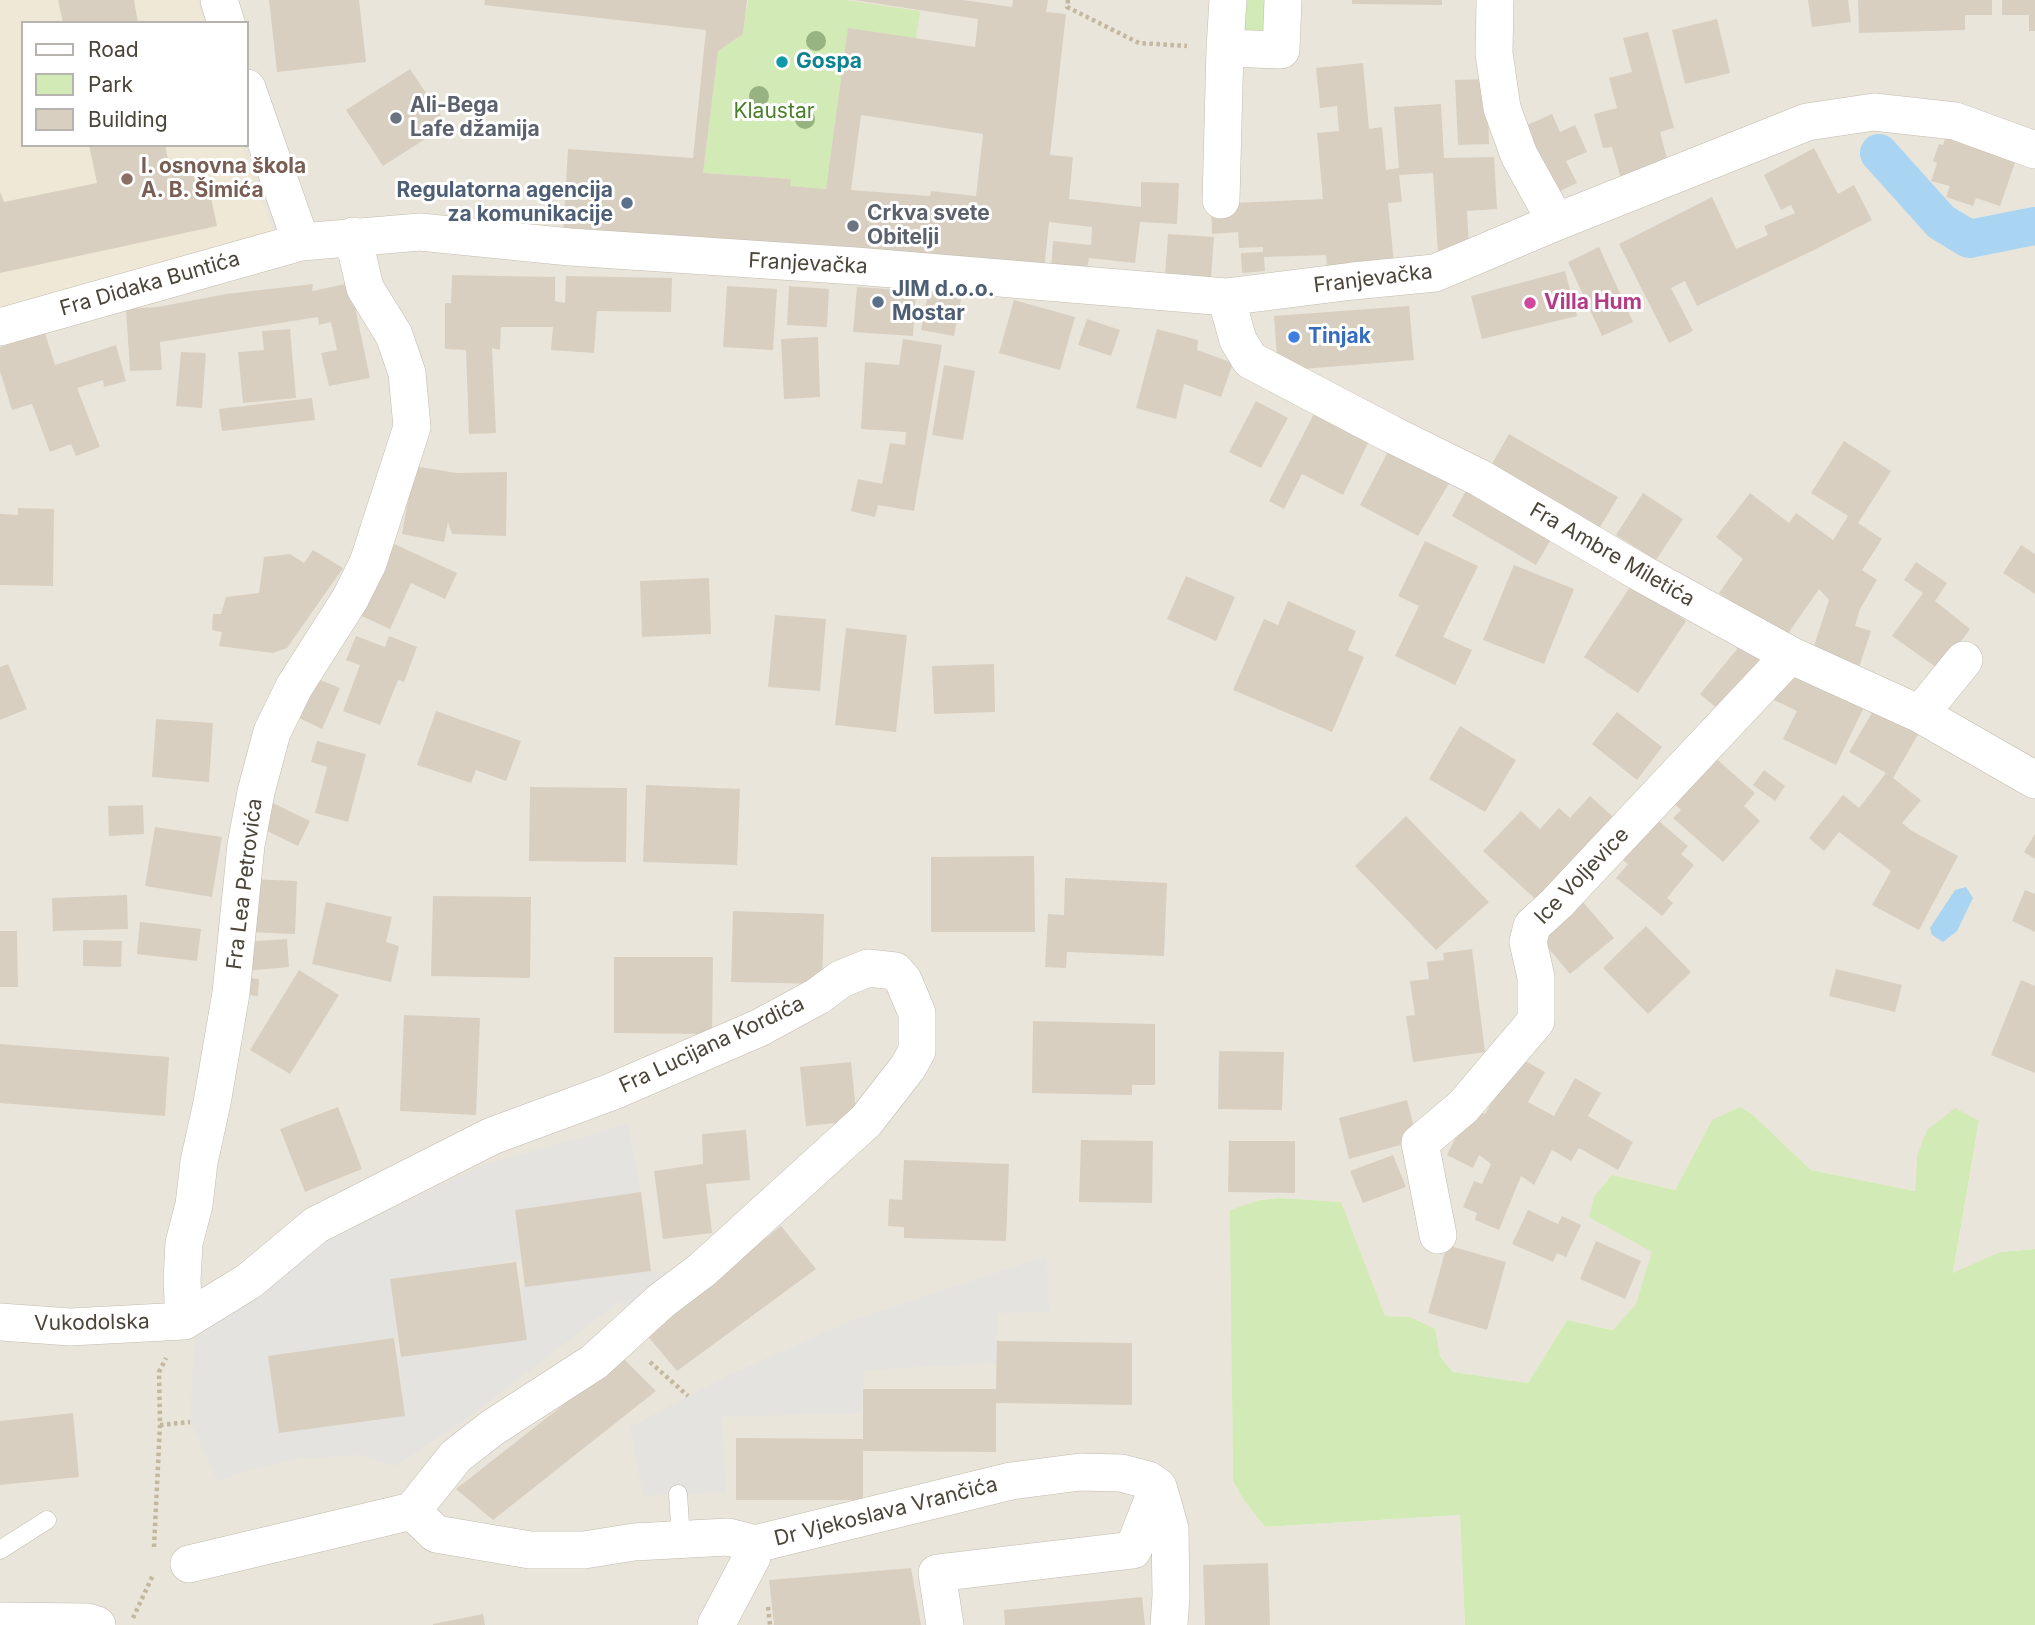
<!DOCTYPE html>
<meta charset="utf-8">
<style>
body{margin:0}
#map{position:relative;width:2035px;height:1625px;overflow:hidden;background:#f6f3ec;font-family:Inter,sans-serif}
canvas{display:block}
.legend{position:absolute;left:21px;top:21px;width:228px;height:126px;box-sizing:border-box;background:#fff;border:2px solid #b7b4b0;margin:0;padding:9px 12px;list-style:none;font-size:21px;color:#4b4439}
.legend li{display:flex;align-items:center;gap:14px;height:35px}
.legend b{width:35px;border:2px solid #b7b4b0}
</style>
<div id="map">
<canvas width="2035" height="1625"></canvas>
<ul class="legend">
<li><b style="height:9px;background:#fff"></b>Road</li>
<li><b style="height:19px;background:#d2eab5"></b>Park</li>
<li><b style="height:19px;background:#d8cfc1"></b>Building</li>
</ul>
</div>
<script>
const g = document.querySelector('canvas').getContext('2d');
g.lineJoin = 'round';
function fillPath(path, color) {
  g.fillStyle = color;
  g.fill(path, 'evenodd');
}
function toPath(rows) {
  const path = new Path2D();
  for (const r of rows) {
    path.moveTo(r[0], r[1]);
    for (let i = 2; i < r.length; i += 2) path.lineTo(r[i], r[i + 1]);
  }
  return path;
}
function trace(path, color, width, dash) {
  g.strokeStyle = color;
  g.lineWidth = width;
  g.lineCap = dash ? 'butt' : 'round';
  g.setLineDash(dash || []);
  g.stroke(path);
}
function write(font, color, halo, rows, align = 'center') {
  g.font = font + ' Inter,sans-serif';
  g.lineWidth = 6;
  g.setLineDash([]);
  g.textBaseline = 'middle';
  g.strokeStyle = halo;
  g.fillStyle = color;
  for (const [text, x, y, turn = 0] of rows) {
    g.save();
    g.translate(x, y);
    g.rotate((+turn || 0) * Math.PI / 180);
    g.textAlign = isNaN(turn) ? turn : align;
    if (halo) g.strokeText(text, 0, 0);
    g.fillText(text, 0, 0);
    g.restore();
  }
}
fillPath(toPath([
 [0,0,2035,0,2035,1249,2000,1252,1953,1274,1979,1122,1917,1156,1915,1191,1811,1170,1753,1115,1712,1120,1675,1190,1612,1175,1590,1217,1653,1252,1636,1304,1614,1330,1567,1320,1528,1383,1453,1372,1410,1317,1385,1316,1340,1202,1280,1198,1260,1200,1231,1210,1233,1481,1243,1499,1265,1527,1460,1515,1465,1625,0,1625],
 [23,23,247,23,247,145,23,145]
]), '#eae5da');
fillPath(toPath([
 [0,0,198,0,204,23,23,23,23,145,242,145,277,243,0,318]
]), '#efe8d6');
fillPath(toPath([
 [748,0,844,0,920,11,916,39,848,30,826,189,790,186,790,179,703,173,718,51,743,34],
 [1234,0,1278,0,1276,33,1232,34],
 [1740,1107,1753,1115,1811,1170,1915,1191,1917,1156,1927,1130,1955,1108,1979,1121,1953,1273,2000,1252,2035,1249,2035,1625,1465,1625,1460,1515,1265,1527,1243,1499,1233,1481,1230,1210,1260,1200,1280,1198,1341,1202,1385,1316,1410,1317,1435,1329,1440,1356,1453,1372,1528,1383,1567,1320,1613,1330,1636,1304,1652,1252,1589,1217,1594,1197,1612,1175,1675,1190,1712,1120]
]), '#d2eab5');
fillPath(toPath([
 [628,1124,641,1192,515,1210,521,1259,412,1277,398,1336,394,1338,268,1356,279,1433,405,1416,398,1358,527,1340,521,1287,651,1271,682,1274,633,1320,620,1301,462,1422,395,1466,359,1455,297,1459,253,1469,218,1481,190,1422,194,1339,313,1246,480,1166],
 [1047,1256,1049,1312,998,1313,997,1363,865,1370,861,1413,722,1417,726,1492,643,1496,630,1427,724,1377,853,1320]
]), '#e5e3e0');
fillPath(toPath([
 [1966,887,1973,898,1957,931,1943,942,1932,935,1930,928,1955,890]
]), '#a9d4f2');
trace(toPath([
 [1879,153,1941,222,1969,239,2035,226]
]), '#a9d4f2', 38);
fillPath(toPath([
 [58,0,134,0,138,23,63,23],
 [269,0,359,0,366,62,277,72],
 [485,0,747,0,743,34,718,51,703,173,791,179,790,186,826,189,848,28,975,47,978,19,854,0,963,0,1012,7,1013,0,1048,0,1046,12,1066,14,1050,155,1073,157,1069,199,1141,207,1141,182,1179,183,1177,224,1140,222,1135,263,1089,258,1086,273,1051,270,1053,241,1091,245,1092,227,1049,222,1044,270,563,235,568,149,693,158,706,30,484,5],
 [861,115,983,134,976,196,931,191,930,196,851,190],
 [1352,0,1442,0,1442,5,1352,4],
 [1808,0,1848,0,1851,22,1812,27],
 [1858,0,1992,0,1992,15,1965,15,1965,30,1859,33],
 [2002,0,2035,0,2035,31,2029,31,2029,15,2002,15],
 [1717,19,1730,73,1685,84,1672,30],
 [1648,32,1674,128,1660,132,1669,166,1621,179,1612,147,1603,148,1594,114,1617,108,1609,78,1632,72,1623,38],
 [1363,63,1369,129,1382,127,1386,170,1399,168,1394,107,1441,104,1444,158,1494,157,1497,209,1467,211,1469,250,1438,253,1433,173,1399,175,1402,202,1388,203,1394,263,1327,270,1326,255,1264,257,1265,271,1242,273,1241,253,1263,252,1263,247,1239,248,1238,232,1212,234,1211,204,1323,199,1317,133,1339,131,1337,106,1320,108,1316,68],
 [410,69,447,125,383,166,346,110],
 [1487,79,1489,144,1458,145,1455,80],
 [1552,114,1560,132,1575,125,1587,152,1566,161,1577,183,1554,194,1523,127],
 [1949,127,2019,151,2000,206,1976,198,1973,206,1946,197,1950,186,1931,181,1937,163,1933,161,1939,144,1943,145],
 [89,145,165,145,170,168,203,161,217,226,0,273,0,192,4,202,97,183],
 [1814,148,1838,194,1854,185,1872,220,1814,250,1697,306,1685,281,1671,288,1693,331,1669,343,1619,244,1712,197,1736,249,1768,235,1764,226,1795,213,1791,205,1781,210,1764,175],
 [1168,234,1214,237,1211,278,1165,275],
 [1599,247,1633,322,1602,336,1568,262],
 [1565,271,1577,316,1482,339,1471,296],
 [452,275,555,277,555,301,565,303,566,276,672,278,671,312,597,311,594,353,551,350,553,327,501,327,500,350,492,348,496,433,469,434,466,350,445,349,445,303,451,303],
 [350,283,370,378,329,386,321,353,337,350,331,322,319,325,318,317,160,342,162,370,130,371,126,309,158,307,226,294,313,284,312,291],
 [727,286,777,289,773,350,723,347],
 [789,286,829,289,827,327,787,325],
 [857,287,916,291,913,336,853,332],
 [928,293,961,299,954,336,921,330],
 [1014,300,1075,317,1060,370,999,353],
 [1409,306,1414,360,1278,371,1274,316],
 [1087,319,1120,330,1111,356,1078,345],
 [290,329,296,398,243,403,238,352,264,350,262,331],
 [1157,329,1198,340,1197,350,1233,363,1221,397,1184,384,1176,419,1136,408],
 [45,333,55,365,116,345,126,381,104,387,103,380,77,388,100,447,76,456,71,444,50,452,32,404,12,410,0,371,0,347],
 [818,337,820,397,784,399,781,339],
 [903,339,942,345,914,511,878,505,875,517,851,511,858,479,882,484,890,443,905,445,906,432,861,429,865,362,899,365],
 [181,352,206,353,202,408,176,406],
 [944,365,975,371,963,440,932,435],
 [312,398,315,420,222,431,219,409],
 [1256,401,1288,418,1261,468,1229,452],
 [1316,410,1371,437,1343,495,1302,474,1284,509,1269,501],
 [1509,434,1618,497,1597,532,1489,469],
 [1844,441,1891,471,1858,523,1882,539,1862,570,1877,580,1860,609,1855,626,1871,631,1859,667,1812,652,1829,600,1819,589,1785,638,1719,593,1743,559,1716,537,1750,493,1789,523,1796,513,1833,540,1848,516,1811,493],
 [1390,448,1451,480,1418,536,1360,505],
 [414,466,456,473,507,472,506,536,452,534,448,522,444,542,402,534],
 [1468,487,1553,536,1536,565,1452,516],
 [1643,493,1683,519,1656,560,1616,535],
 [18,508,54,509,53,586,0,585,0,514,18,515],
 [388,541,457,573,445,599,411,583,390,629,355,613],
 [1425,541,1478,566,1443,637,1472,650,1455,685,1395,656,1419,606,1398,596],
 [2021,545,2035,554,2035,594,2003,573],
 [313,550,343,568,287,648,273,653,219,646,222,632,212,630,213,614,221,614,226,597,259,593,264,557,290,554,304,563],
 [1916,562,1947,583,1935,601,1970,629,1940,670,1892,636,1923,593,1904,580],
 [1514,565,1574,589,1544,664,1483,640],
 [1186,576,1235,597,1216,641,1167,619],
 [709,578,711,634,642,637,640,581],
 [1632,584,1686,621,1638,693,1584,657],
 [1288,601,1356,631,1348,650,1364,657,1332,732,1233,690,1264,619,1278,625],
 [775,615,826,619,820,691,768,687],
 [846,628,907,635,896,732,835,725],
 [356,636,385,647,389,636,417,647,404,682,398,680,380,725,343,711,360,665,346,660],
 [1742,643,1766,662,1724,714,1700,694],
 [8,664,27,709,0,720,0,667],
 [994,664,995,712,934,714,932,666],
 [1788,667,1865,705,1836,765,1783,739,1797,711,1772,699],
 [313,677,340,688,322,729,295,716],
 [1876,706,1920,731,1893,778,1921,800,1902,823,1912,831,1958,856,1919,930,1872,905,1891,871,1839,832,1824,851,1809,838,1843,795,1859,808,1886,773,1849,752],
 [436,711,521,741,506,781,476,770,471,783,417,765],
 [1617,712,1662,747,1637,780,1592,744],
 [156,719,213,723,209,782,152,777],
 [1460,726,1516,760,1485,812,1429,779],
 [317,741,366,754,348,822,315,813,327,767,311,762],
 [1712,755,1755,793,1744,806,1760,821,1723,862,1673,818,1681,810,1671,801],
 [1764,770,1785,786,1775,801,1753,785],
 [646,785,740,789,737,865,643,862],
 [530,787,627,788,626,862,529,861],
 [1590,796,1619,822,1543,906,1483,851,1521,811,1540,829,1559,808,1570,818],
 [273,803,310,821,298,846,261,828],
 [143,805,144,834,109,836,108,806],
 [1406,816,1489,902,1436,950,1355,866],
 [1653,816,1688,846,1681,854,1694,865,1667,898,1673,903,1662,916,1616,878,1628,864,1618,856],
 [155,827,222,837,212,897,145,886],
 [2035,834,2035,859,2024,852],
 [1034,856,1035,932,931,932,931,857],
 [1065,878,1167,883,1164,956,1067,952,1066,968,1045,967,1048,914,1064,915],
 [248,879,297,881,295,934,247,932],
 [2025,890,2035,894,2035,932,2012,921],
 [127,895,128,929,53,931,52,898],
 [433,896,531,897,530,978,431,976],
 [1582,901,1614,938,1570,974,1539,937],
 [326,902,392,917,386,942,399,946,391,982,312,964],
 [733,911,824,914,822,984,731,982],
 [140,922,201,929,197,961,137,954],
 [1646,926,1691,972,1648,1014,1603,968],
 [0,931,17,931,18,987,0,987],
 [287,939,289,967,244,971,242,942],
 [83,940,122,941,121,967,83,966],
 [1472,949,1485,1052,1413,1062,1406,1016,1415,1015,1410,981,1429,979,1427,962,1444,960,1443,953],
 [614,957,713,957,712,1034,614,1033],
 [1836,969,1902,985,1895,1012,1829,996],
 [299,970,339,995,290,1074,250,1050],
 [241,977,259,979,258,996,239,994],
 [2021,980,2035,986,2035,1073,1991,1055],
 [404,1015,480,1018,476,1115,400,1111],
 [1033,1021,1155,1024,1155,1085,1132,1085,1132,1095,1032,1093],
 [0,1044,169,1057,165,1116,0,1103],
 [1219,1051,1284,1052,1282,1110,1218,1109],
 [1518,1057,1545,1072,1528,1102,1554,1116,1575,1078,1601,1093,1588,1116,1633,1142,1618,1170,1579,1148,1571,1161,1552,1150,1534,1185,1521,1176,1499,1230,1475,1220,1477,1213,1463,1207,1474,1181,1482,1184,1491,1164,1479,1155,1473,1168,1447,1155,1471,1107,1485,1114],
 [851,1062,857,1121,806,1126,800,1067],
 [1407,1100,1415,1131,1402,1135,1404,1144,1349,1159,1339,1118],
 [338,1107,362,1169,305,1192,280,1129],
 [746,1130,750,1180,706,1184,712,1233,663,1239,654,1171,703,1164,702,1134],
 [1081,1140,1153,1141,1152,1203,1079,1202],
 [1229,1141,1295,1141,1295,1193,1228,1192],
 [1393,1155,1406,1187,1363,1203,1350,1171],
 [904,1160,1009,1164,1006,1241,904,1238,904,1227,888,1226,889,1199,902,1200],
 [641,1192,651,1271,525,1287,515,1210],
 [1528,1210,1558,1224,1562,1216,1581,1225,1566,1257,1557,1253,1553,1262,1512,1244],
 [781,1226,816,1269,677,1371,645,1333],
 [1596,1241,1641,1261,1625,1299,1580,1279],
 [1447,1245,1506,1262,1487,1330,1428,1313],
 [516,1262,527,1340,401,1357,390,1279],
 [394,1338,405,1416,279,1433,268,1356],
 [997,1341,1132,1343,1132,1405,996,1403,996,1452,863,1451,863,1500,736,1500,736,1438,863,1439,863,1389,996,1389],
 [623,1358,656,1391,493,1520,456,1489],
 [73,1413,79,1477,0,1485,0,1421],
 [1268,1563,1270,1625,1205,1625,1203,1565],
 [911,1568,921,1625,774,1625,769,1580],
 [1142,1597,1145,1625,1005,1625,1004,1610],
 [483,1614,485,1625,433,1625,433,1624]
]), '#d8cfc1');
const lane = toPath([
 [678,1494,681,1539],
 [0,1550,47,1520]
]);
const street = toPath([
 [219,0,226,23],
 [1228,0,1225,48,1281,50,1283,0],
 [1495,0,1494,53,1502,108,1519,155,1556,222],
 [247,88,301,242],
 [1221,200,1225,48],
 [1226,297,1238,340,1250,360,1391,434,1480,478,1641,573,1790,655,1920,714,2035,780],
 [0,327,301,242,420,232,570,247,856,266,1226,297,1353,281,1435,273,1556,222,1807,122,1874,112,1955,121,2035,150],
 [1920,714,1964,660],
 [1438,1235,1420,1143,1463,1107,1536,1021,1536,977,1528,942,1532,926,1557,903,1790,655],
 [184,1321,182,1280,184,1243,194,1205,199,1162,212,1103,231,993,246,845,256,792,272,732,294,687,350,599,368,563,412,427,407,373,394,335,365,288,353,236],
 [0,1322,70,1327,184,1321,249,1281,316,1225,492,1136,611,1092,759,1028,818,996,841,979,868,968,895,971,903,980,917,1013,917,1051,908,1067,866,1121,702,1270,661,1301,594,1362,492,1428,456,1456,412,1511],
 [412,1511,436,1534,530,1550,584,1550,634,1542,728,1537,755,1544,1011,1481,1080,1472,1121,1473,1148,1480,1158,1487,1164,1507,1170,1529,1171,1596,1169,1625],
 [189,1564,412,1511],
 [0,1621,87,1622,97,1625],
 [716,1625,752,1557,755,1544],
 [945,1625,937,1573,1133,1550,1158,1487]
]);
trace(lane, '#c2bbae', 19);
trace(street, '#c2bbae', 38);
trace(toPath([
 [1068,0,1067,7,1139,43,1187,46],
 [650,1362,688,1396],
 [160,1425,190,1422],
 [154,1547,160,1425,159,1372,166,1358],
 [768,1607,770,1625],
 [133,1618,153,1575]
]), '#c4b79f', 4.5, [3.5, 3.5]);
trace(lane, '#fff', 18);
trace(street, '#fff', 37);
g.fillStyle = '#97b381';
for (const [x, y] of [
 [816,41],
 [759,96],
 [805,119]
]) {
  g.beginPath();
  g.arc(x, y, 10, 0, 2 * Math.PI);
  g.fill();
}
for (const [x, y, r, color] of [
 [782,62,7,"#0f9aa8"],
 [396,118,7,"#6b7280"],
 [127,179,7,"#8d6e63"],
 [627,203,7,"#5c6f8a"],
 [853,226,7,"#6b7280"],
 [878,302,7,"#5c6f8a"],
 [1530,303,7,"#d1479c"],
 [1294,337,7,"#3f7fe0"]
]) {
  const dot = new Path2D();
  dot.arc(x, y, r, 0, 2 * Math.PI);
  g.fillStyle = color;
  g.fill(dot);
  trace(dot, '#fff', 2.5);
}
write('bold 21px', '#0d838f', '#fff', [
 ["Gospa",796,62]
], 'left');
write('bold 21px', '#5b616d', '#fff', [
 ["Ali-Bega",410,106],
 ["Lafe džamija",410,130],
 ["Crkva svete",867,214],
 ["Obitelji",867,238]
], 'left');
write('21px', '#4a7f2a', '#fff', [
 ["Klaustar",774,112]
]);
write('bold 21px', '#785e54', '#fff', [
 ["I. osnovna škola",141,167],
 ["A. B. Šimića",141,191]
], 'left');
write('bold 21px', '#4e5e75', '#fff', [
 ["Regulatorna agencija",613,191],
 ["za komunikacije",613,215],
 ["JIM d.o.o.",892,290,"left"],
 ["Mostar",892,314,"left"]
], 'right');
write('21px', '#4b4439', '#fff', [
 ["Franjevačka",808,264,3],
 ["Franjevačka",1373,279,-7],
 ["Fra Didaka Buntića",150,284,-16],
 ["Fra Ambre Miletića",1612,555,30],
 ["Ice Voljevice",1582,876,-46],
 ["Fra Lea Petrovića",245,884,-83],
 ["Fra Lucijana Kordića",712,1045,-25],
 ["Vukodolska",92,1323,-1],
 ["Dr Vjekoslava Vrančića",886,1512,-14]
]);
write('bold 21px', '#b23c85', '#fff', [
 ["Villa Hum",1544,303]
], 'left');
write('bold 21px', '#366cbe', '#fff', [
 ["Tinjak",1308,337]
], 'left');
</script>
